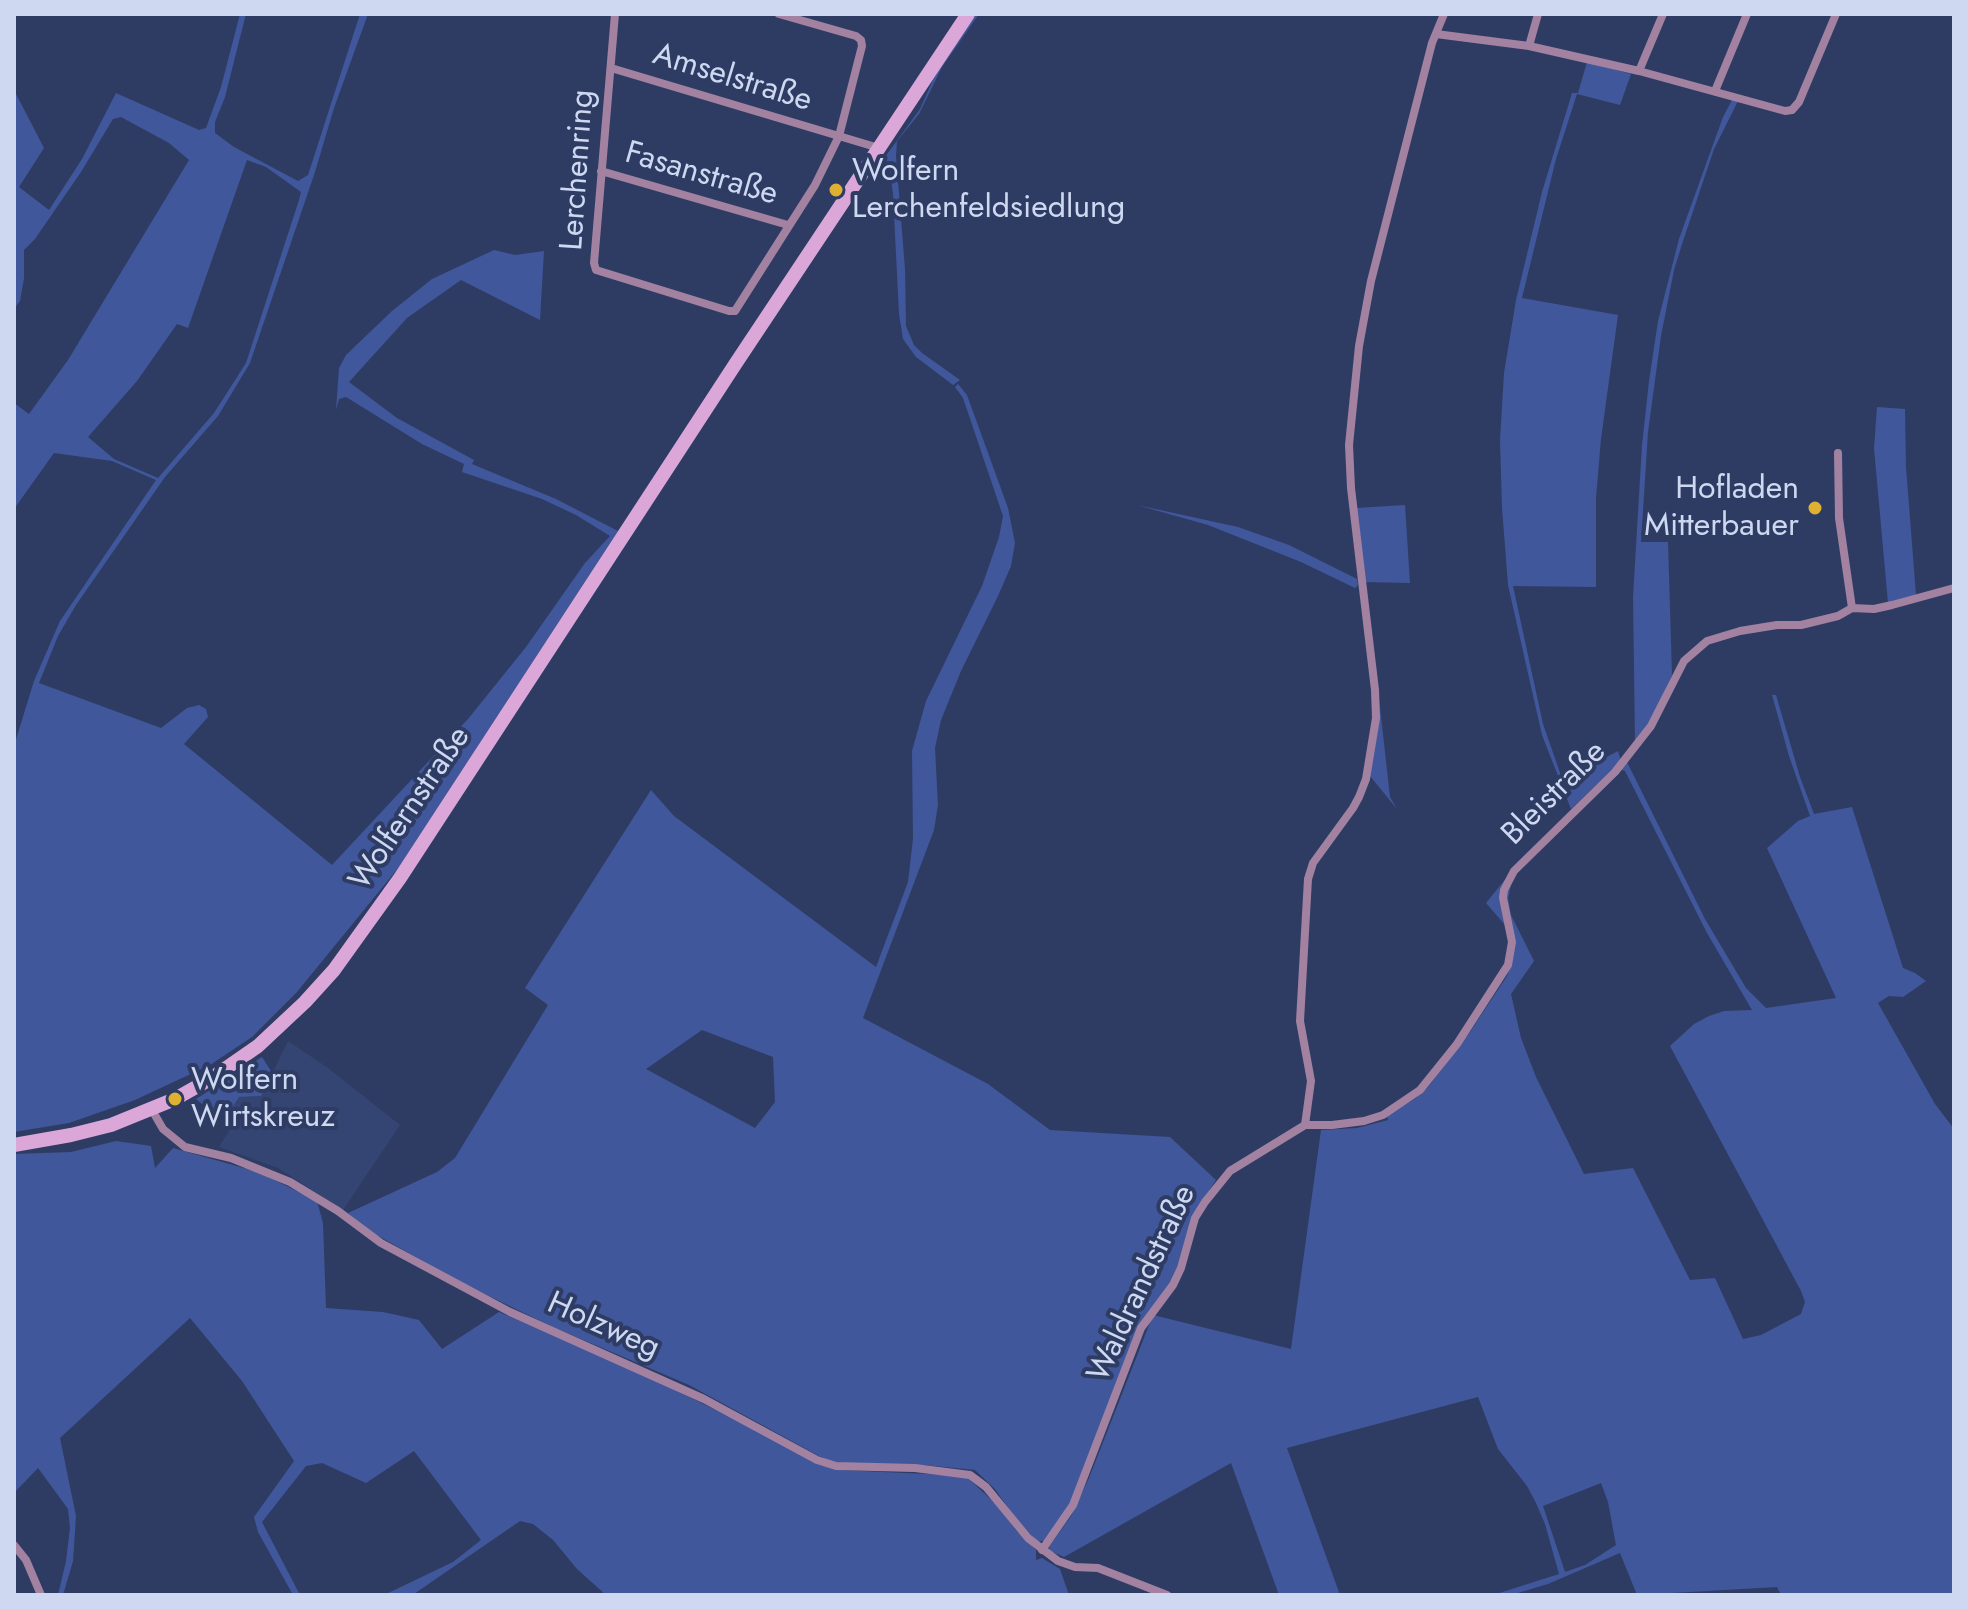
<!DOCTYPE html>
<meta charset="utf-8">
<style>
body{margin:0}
#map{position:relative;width:1968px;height:1609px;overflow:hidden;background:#2e3c64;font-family:Jost,sans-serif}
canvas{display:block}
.frame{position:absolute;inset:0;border:16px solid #ced8f1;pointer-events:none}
</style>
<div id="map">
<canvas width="1968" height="1609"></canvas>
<div class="frame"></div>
</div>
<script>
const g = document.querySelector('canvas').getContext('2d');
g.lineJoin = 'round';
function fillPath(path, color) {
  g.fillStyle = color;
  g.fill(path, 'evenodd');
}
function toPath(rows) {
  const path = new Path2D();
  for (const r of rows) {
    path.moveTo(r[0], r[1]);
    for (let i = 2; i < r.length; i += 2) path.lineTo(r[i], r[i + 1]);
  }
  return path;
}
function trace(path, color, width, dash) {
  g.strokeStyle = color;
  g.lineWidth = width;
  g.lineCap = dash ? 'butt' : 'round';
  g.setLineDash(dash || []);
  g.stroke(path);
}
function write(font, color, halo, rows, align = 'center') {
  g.font = font + ' Jost,sans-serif';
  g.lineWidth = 8;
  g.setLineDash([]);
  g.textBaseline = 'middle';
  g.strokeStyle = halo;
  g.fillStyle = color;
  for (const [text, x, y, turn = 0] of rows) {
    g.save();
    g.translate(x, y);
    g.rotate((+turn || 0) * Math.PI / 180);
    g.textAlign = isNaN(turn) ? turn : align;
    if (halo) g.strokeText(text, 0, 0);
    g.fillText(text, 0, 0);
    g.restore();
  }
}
fillPath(toPath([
 [288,1041,328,1068,400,1125,343,1210,278,1168,219,1147,236,1120,227,1116,238,1097,261,1096]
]), '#354573');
fillPath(toPath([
 [240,14,246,14,225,97,215,122,215,133,234,147,298,181,308,175,360,14,368,14,334,108,315,172,250,363,218,416,165,477,76,605,58,636,39,683,161,728,187,708,199,705,206,709,208,717,184,744,332,865,468,719,526,647,585,563,610,536,576,515,542,499,462,472,464,464,422,444,346,397,339,399,336,410,339,368,346,355,392,311,432,279,494,250,515,255,544,251,540,320,461,280,407,318,349,382,397,418,474,460,472,464,556,499,618,531,399,867,297,992,252,1037,210,1065,135,1100,69,1123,14,1132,14,746,34,681,60,621,156,480,112,461,54,453,14,509,14,403,29,414,68,360,189,160,169,143,132,123,121,117,113,119,81,172,35,239,24,250,24,278,20,301,14,309,14,90,44,148,19,187,49,210,82,159,116,93,199,130,206,128,221,87],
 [247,160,266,167,301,192,299,200,246,363,214,413,158,478,114,459,88,437,137,381,177,324,188,328],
 [975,14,979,14,942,67,919,114,897,141,896,156,905,269,906,326,914,345,922,353,960,380,953,385,916,357,903,339,899,314,893,194,890,170,885,157,920,109,941,62],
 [1587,62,1631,74,1620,105,1577,94,1556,159,1522,298,1618,315,1601,439,1596,498,1596,587,1513,586,1543,724,1565,787,1603,759,1618,751,1621,761,1571,809,1542,735,1508,585,1502,508,1500,440,1504,373,1516,300,1542,192,1572,93,1578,93],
 [1732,100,1738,101,1714,149,1683,241,1674,270,1661,336,1648,432,1641,542,1668,542,1672,675,1653,717,1635,741,1633,597,1642,445,1649,381,1658,321,1679,239,1723,117],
 [958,384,967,395,1008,508,1015,543,1011,566,998,596,961,671,941,720,935,748,938,805,934,830,863,1018,988,1084,1050,1130,1170,1137,1216,1180,1203,1200,1171,1283,1138,1327,1070,1503,1053,1530,1044,1541,1037,1541,1020,1525,995,1489,975,1470,924,1465,835,1463,819,1456,689,1385,553,1327,456,1280,368,1230,348,1213,437,1172,455,1158,548,1005,525,988,651,790,674,816,876,967,908,882,913,839,912,751,926,701,982,586,999,537,1003,516,963,398,955,387],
 [702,1030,773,1057,775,1102,755,1128,646,1069],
 [1877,407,1905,409,1906,467,1916,595,1888,603,1874,448],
 [1137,505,1238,527,1289,545,1357,579,1358,585,1355,588,1301,562,1208,525],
 [1405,505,1410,583,1365,582,1356,508],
 [1378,690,1390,797,1397,809,1370,776,1377,731],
 [1772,695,1776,695,1800,777,1814,814,1852,807,1903,968,1915,973,1926,981,1903,997,1889,996,1878,1003,1935,1104,1954,1129,1954,1595,1781,1595,1777,1587,1637,1595,1620,1553,1548,1584,1511,1595,1493,1595,1559,1574,1545,1524,1536,1503,1527,1486,1498,1449,1478,1397,1287,1448,1340,1595,1279,1595,1231,1463,1064,1557,1050,1551,1049,1547,1071,1516,1089,1478,1153,1315,1291,1349,1321,1130,1357,1128,1388,1120,1387,1116,1416,1098,1428,1087,1470,1032,1507,976,1511,965,1506,893,1512,881,1508,898,1511,915,1534,961,1511,994,1521,1038,1536,1077,1584,1174,1633,1168,1690,1280,1715,1278,1743,1339,1761,1335,1801,1314,1805,1302,1801,1291,1670,1046,1694,1024,1709,1016,1724,1011,1752,1010,1707,933,1625,771,1620,769,1627,762,1705,919,1746,988,1766,1008,1836,998,1767,848,1798,821,1810,816,1789,756],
 [1601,1483,1608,1502,1616,1545,1585,1565,1565,1572,1543,1506],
 [1507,877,1500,899,1506,926,1486,903],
 [262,1057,273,1074,261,1096,239,1097,227,1116,208,1109,196,1099],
 [116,1141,151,1146,155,1168,173,1148,258,1172,317,1201,323,1223,326,1308,383,1312,419,1320,442,1349,499,1312,629,1368,840,1470,949,1475,968,1478,1001,1509,1015,1529,1036,1550,1036,1560,1042,1558,1060,1569,1069,1595,606,1595,577,1569,553,1540,533,1524,520,1521,414,1594,384,1595,453,1562,481,1540,414,1451,366,1483,322,1463,306,1466,262,1522,300,1595,293,1595,258,1532,254,1517,294,1461,242,1381,190,1318,60,1438,76,1516,73,1561,63,1595,58,1595,66,1561,70,1528,68,1509,38,1468,14,1493,14,1154,71,1152]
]), '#40579b');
trace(toPath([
 [615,14,594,263,596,270,729,311,735,311,815,185,839,136,862,46,861,40,856,36,779,14],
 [1436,34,1529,46,1538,14],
 [1529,46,1639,71,1663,14],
 [611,68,879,148],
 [1639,71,1785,111,1792,110,1799,102,1836,14],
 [1715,91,1747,14],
 [601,171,788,225],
 [1838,453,1839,518,1852,608],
 [152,1110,163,1129,185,1147,231,1158,290,1182,338,1211,381,1243,510,1312,704,1399,817,1460,836,1466,915,1468,970,1475,986,1487,1028,1538,1058,1561,1075,1567,1098,1568,1167,1595],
 [1305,1125,1332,1125,1364,1121,1383,1115,1420,1090,1457,1044,1508,965,1512,942,1503,898,1504,890,1514,871,1615,772,1651,726,1684,661,1707,641,1740,631,1777,625,1801,625,1838,616,1852,608,1874,609,1892,605,1954,588],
 [14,1545,26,1560,41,1595],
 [1042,1550,1073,1505,1141,1328,1173,1285,1181,1268,1195,1218,1205,1202,1230,1171,1305,1125,1311,1081,1300,1021,1308,879,1313,863,1353,808,1359,797,1366,779,1376,718,1375,690,1351,488,1349,445,1359,346,1371,281,1432,43,1444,14]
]), '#a282a0', 8);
trace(toPath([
 [14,1145,71,1135,111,1125,175,1099,212,1078,258,1046,305,1002,334,970,400,878,736,363,968,14]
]), '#daa7d8', 14);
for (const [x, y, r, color] of [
 [836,190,8,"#deb133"],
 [1815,508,8,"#deb133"],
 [175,1099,8,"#deb133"]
]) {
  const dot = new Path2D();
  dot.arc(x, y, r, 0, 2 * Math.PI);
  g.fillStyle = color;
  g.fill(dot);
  trace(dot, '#2e3c64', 3);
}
write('32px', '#ced8f1', '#2e3c64', [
 ["Amselstraße",732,79,17],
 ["Lerchenring",579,170,-86],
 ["Fasanstraße",701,175,16],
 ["Bleistraße",1555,794,-45],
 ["Wolfernstraße",411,809,-56],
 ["Waldrandstraße",1143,1284,-65],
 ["Holzweg",603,1327,24]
]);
write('32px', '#ced8f1', '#2e3c64', [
 ["Wolfern",852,172],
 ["Lerchenfeldsiedlung",852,209],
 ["Hofladen",1799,490,"right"],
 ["Mitterbauer",1799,527,"right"],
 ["Wolfern",191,1081],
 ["Wirtskreuz",191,1118]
], 'left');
</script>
